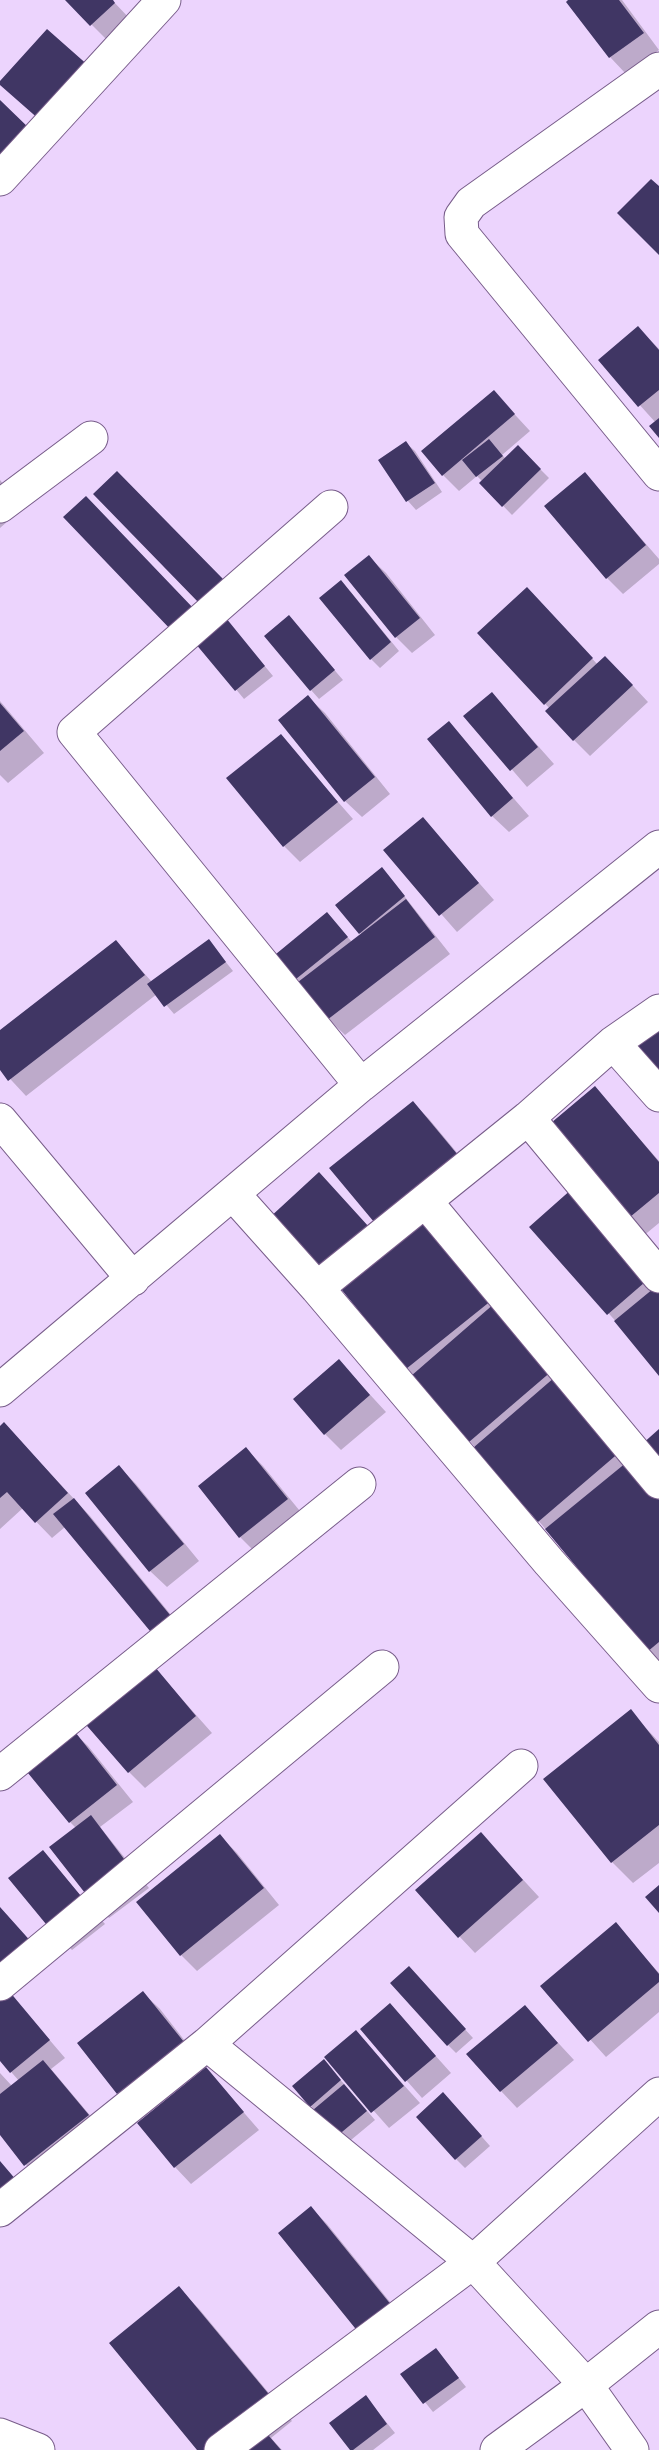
<!DOCTYPE html>
<style>
body{margin:0}
canvas{display:block;background:#ecd4fd}
</style>
<canvas width="659" height="2450"></canvas>
<script>
const g = document.querySelector('canvas').getContext('2d');
g.lineJoin = 'round';
function fillPath(path, color) {
  g.fillStyle = color;
  g.fill(path, 'evenodd');
}
function toPath(rows) {
  const path = new Path2D();
  for (const r of rows) {
    path.moveTo(r[0], r[1]);
    for (let i = 2; i < r.length; i += 2) path.lineTo(r[i], r[i + 1]);
  }
  return path;
}
function trace(path, color, width, dash) {
  g.strokeStyle = color;
  g.lineWidth = width;
  g.lineCap = dash ? 'butt' : 'round';
  g.setLineDash(dash || []);
  g.stroke(path);
}
fillPath(toPath([
 [67,0,112,0,131,20,108,41],
 [571,0,622,0,659,50,626,74,610,57,568,2],
 [638,328,659,349,659,435,656,423,600,361],
 [494,392,530,431,502,455,506,459,518,447,549,478,512,515,481,483,483,482,477,476,459,491,443,475],
 [406,443,415,451,442,492,416,510,408,501,380,460],
 [585,474,659,559,659,564,623,594,607,578],
 [0,480,23,508,0,528],
 [369,557,386,573,435,635,412,653,396,637],
 [350,591,399,651,380,668,371,659],
 [543,605,598,665,622,674,648,702,590,756,574,740,550,709,479,633],
 [289,617,343,680,319,699,311,690],
 [211,627,234,629,273,676,244,699,196,641],
 [492,694,554,764,527,787,466,716],
 [308,697,325,713,390,794,362,817,345,801],
 [0,701,44,753,8,783,0,775],
 [448,723,529,816,509,832,492,816],
 [280,736,353,819,300,862,284,846],
 [423,819,494,900,457,932,385,850],
 [390,878,450,954,345,1035,328,1019,278,954,327,914,352,942,362,935,337,905],
 [209,941,233,971,174,1014,157,994,26,1096,0,1068,0,1032,116,942,152,982],
 [595,1088,659,1161,659,1223,642,1237,625,1221],
 [413,1103,429,1119,473,1172],
 [423,1218,659,1498,659,1661,407,1368,340,1284,384,1244],
 [531,1227,659,1285,659,1374,620,1326],
 [339,1361,386,1412,341,1450,325,1434],
 [0,1428,20,1441,90,1516,185,1632,168,1646,151,1630,65,1527,52,1538,23,1508,0,1529],
 [246,1449,263,1466,304,1516,256,1553,240,1537,200,1486],
 [119,1467,136,1484,199,1561,167,1587,150,1571,87,1494],
 [150,1663,212,1733,145,1788,129,1772],
 [630,1711,659,1742,659,1863,633,1883,612,1862],
 [71,1730,88,1746,133,1802,100,1827,149,1888,109,1918,93,1901,76,1828,70,1822],
 [481,1834,539,1897,475,1953,459,1936],
 [220,1836,237,1853,279,1905,197,1971,181,1955],
 [43,1852,105,1924,72,1950,56,1934],
 [0,1908,12,1996,65,2058,51,2069,104,2132,42,2181,26,2165,0,2133,0,2073,12,2086,19,2081,0,2059],
 [615,1924,659,1973,659,2012,606,2057,542,1986],
 [417,1977,473,2038,456,2053,448,2045],
 [143,1993,160,2009,199,2059,134,2109,118,2093],
 [390,2005,451,2073,422,2098,362,2030],
 [525,2007,574,2060,517,2108,501,2091],
 [356,2032,420,2103,389,2128,326,2057],
 [206,2069,259,2130,191,2184,175,2167],
 [332,2070,375,2120,345,2145,311,2106],
 [452,2103,490,2146,465,2168,456,2159],
 [311,2208,327,2224,407,2323,377,2348],
 [179,2288,200,2310,292,2421,271,2438,282,2450,199,2450],
 [436,2350,466,2387,433,2412,402,2374],
 [366,2397,395,2433,373,2450,352,2450]
]), '#0003');
fillPath(toPath([
 [65,0,113,0,115,3,90,26],
 [568,0,619,0,644,33,609,58,566,2],
 [47,29,90,67,41,121,0,85,0,81],
 [0,100,31,130,0,160],
 [651,179,659,186,659,255,617,213],
 [638,326,659,350,659,390,638,407,598,360],
 [494,390,515,414,442,476,421,451],
 [659,418,659,438,649,426],
 [489,439,503,456,476,477,462,460],
 [406,441,435,483,406,502,378,460],
 [518,445,541,469,502,507,479,483],
 [117,471,223,579,199,603,93,494],
 [585,472,646,545,606,579,544,506],
 [86,496,195,610,173,632,63,517],
 [369,555,420,618,395,638,344,575],
 [341,580,391,642,370,660,319,598],
 [527,587,593,658,544,705,477,633],
 [289,615,335,670,310,691,264,636],
 [226,618,265,666,235,691,195,643],
 [605,656,633,685,573,741,545,711],
 [492,692,538,747,510,771,463,716],
 [308,695,375,777,344,802,278,720],
 [0,703,24,731,0,751],
 [449,721,513,798,491,817,427,739],
 [281,734,338,802,283,847,226,778],
 [423,817,479,883,439,916,383,850],
 [382,867,405,896,359,934,335,905],
 [406,899,435,937,327,1020,298,982],
 [327,912,348,937,296,979,276,954],
 [209,939,226,962,164,1007,147,984],
 [116,940,145,975,8,1081,0,1070,0,1030],
 [659,1027,659,1083,631,1052],
 [595,1086,659,1162,659,1193,624,1222,545,1128],
 [413,1101,458,1155,374,1222,329,1168],
 [319,1172,369,1227,318,1273,268,1219],
 [573,1188,652,1276,607,1315,529,1227],
 [424,1215,492,1300,406,1369,337,1284],
 [659,1284,659,1376,614,1321],
 [495,1303,553,1370,469,1442,411,1376],
 [339,1359,370,1395,324,1435,293,1399],
 [555,1377,621,1451,538,1522,473,1448],
 [4,1422,68,1493,35,1523,7,1492,0,1498,0,1426],
 [659,1429,659,1466,641,1445],
 [246,1447,288,1499,239,1538,198,1486],
 [627,1462,659,1500,659,1642,647,1652,545,1529],
 [119,1465,184,1544,149,1572,85,1493],
 [74,1498,170,1615,150,1631,53,1514],
 [150,1661,196,1716,128,1773,81,1719],
 [631,1709,659,1745,659,1825,611,1863,543,1779],
 [72,1728,117,1785,69,1823,23,1767],
 [91,1815,133,1871,92,1902,49,1847],
 [481,1832,523,1880,458,1938,415,1890],
 [220,1834,264,1888,180,1956,136,1902],
 [43,1850,90,1907,55,1935,8,1878],
 [659,1885,659,1913,645,1897],
 [0,1907,34,1945,0,1975],
 [616,1922,659,1974,659,1982,588,2042,540,1986],
 [409,1966,466,2029,447,2046,390,1983],
 [9,1991,50,2040,10,2073,0,2061,0,1999],
 [143,1991,184,2042,117,2094,77,2043],
 [390,2003,436,2056,405,2082,360,2029],
 [525,2005,558,2043,500,2092,466,2054],
 [356,2030,404,2086,371,2113,324,2057],
 [324,2059,341,2080,310,2107,292,2086],
 [43,2060,89,2115,24,2166,0,2135,0,2094],
 [206,2067,244,2112,174,2168,137,2123],
 [344,2084,367,2111,336,2137,313,2110],
 [443,2092,482,2136,455,2160,416,2117],
 [0,2161,17,2181,0,2196],
 [311,2206,392,2306,359,2333,278,2233],
 [179,2286,272,2398,209,2450,197,2450,109,2343],
 [436,2348,459,2378,423,2404,400,2374],
 [366,2395,387,2424,353,2450,350,2450,329,2423],
 [263,2429,281,2450,238,2450]
]), '#403664');
const street = toPath([
 [659,69,471,203,461,217,462,234,659,474],
 [0,179,164,0],
 [0,506,91,438],
 [331,507,74,732,361,1085],
 [613,1043,659,1095],
 [528,1118,659,1276],
 [0,1120,133,1279],
 [233,1194,317,1288,549,1562,659,1686],
 [426,1202,659,1482],
 [317,1288,528,1118,613,1043,659,1011],
 [0,1390,361,1085,659,847],
 [0,1774,359,1484],
 [0,1984,382,1667],
 [207,2044,473,2262,586,2385,632,2450],
 [0,2210,207,2044,521,1766],
 [0,2435,38,2450],
 [221,2450,473,2262,659,2094],
 [497,2450,586,2385,659,2327]
]);
trace(street, '#785d8a', 35);
trace(street, '#fff', 33);
</script>
